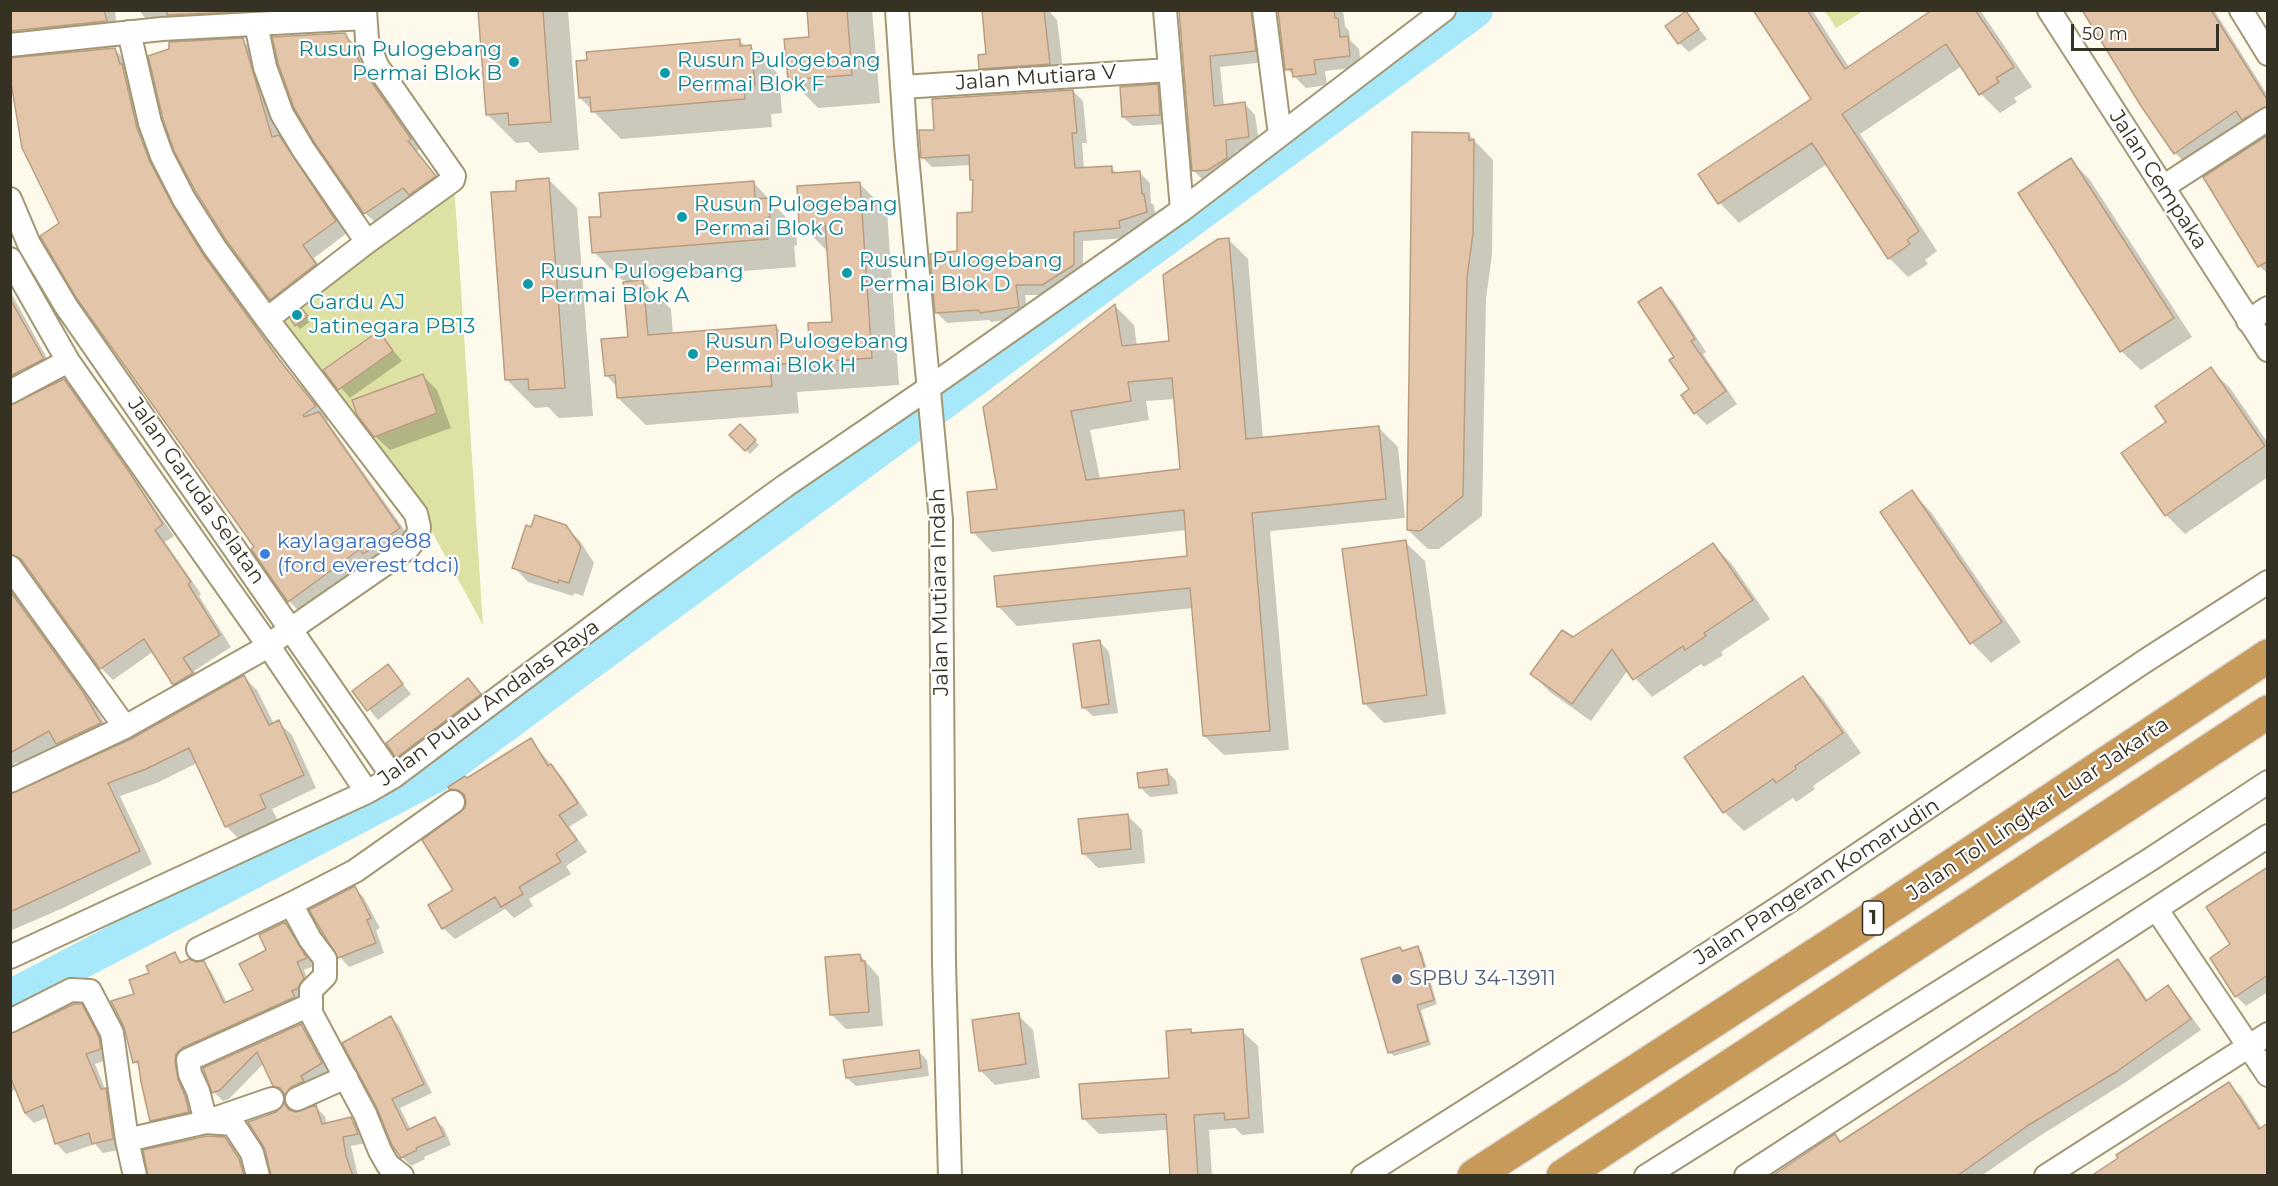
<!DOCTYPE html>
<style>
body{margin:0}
#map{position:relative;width:2278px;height:1186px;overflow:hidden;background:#fefaeb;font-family:Montserrat,sans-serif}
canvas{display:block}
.frame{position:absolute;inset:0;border:12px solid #353123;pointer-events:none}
.scale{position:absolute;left:2071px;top:24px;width:148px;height:27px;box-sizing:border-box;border:3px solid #353123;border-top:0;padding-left:8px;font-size:18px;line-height:21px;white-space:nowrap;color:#353123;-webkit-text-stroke:4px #fff;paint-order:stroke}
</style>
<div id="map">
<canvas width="2278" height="1186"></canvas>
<div class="frame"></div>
<div class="scale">50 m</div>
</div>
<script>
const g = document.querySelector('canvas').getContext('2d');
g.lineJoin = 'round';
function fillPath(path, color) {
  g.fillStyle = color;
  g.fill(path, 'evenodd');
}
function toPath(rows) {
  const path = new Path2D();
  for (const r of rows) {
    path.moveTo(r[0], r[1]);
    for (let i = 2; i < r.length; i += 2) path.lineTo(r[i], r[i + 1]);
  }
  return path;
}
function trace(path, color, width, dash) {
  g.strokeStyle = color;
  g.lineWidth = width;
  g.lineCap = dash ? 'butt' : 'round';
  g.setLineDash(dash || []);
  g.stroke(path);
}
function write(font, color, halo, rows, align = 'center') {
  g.font = font + ' Montserrat,sans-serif';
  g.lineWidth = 4.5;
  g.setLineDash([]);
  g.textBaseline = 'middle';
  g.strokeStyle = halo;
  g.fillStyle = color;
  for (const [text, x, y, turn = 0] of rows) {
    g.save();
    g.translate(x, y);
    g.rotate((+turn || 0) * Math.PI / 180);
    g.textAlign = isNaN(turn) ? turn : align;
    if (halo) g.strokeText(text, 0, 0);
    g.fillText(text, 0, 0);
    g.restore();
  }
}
fillPath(toPath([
 [1825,11,1863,11,1836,28],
 [454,183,483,625,431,530,282,322]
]), '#dee1a4');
fillPath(toPath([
 [10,10,115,10,117,31,10,37],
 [139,10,367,10,149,23],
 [479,10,568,10,579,150,539,153,528,142,516,143,487,114],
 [809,10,872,10,880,103,818,108,790,79,811,38],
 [992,10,1048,10,1057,20,1064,78,995,83,981,68,988,56],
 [1180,10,1267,10,1266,62,1220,67,1224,106,1244,103,1255,115,1260,148,1236,151,1238,170,1205,182,1194,171],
 [1278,10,1343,10,1345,26,1349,31,1350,40,1359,49,1361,67,1325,71,1327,85,1306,88,1287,69],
 [1755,10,1812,10,1849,67,1929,15,1926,10,1980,10,2032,87,2014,98,2017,102,2000,113,1981,94,1962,66,1860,134,1937,251,1925,260,1928,264,1908,277,1889,258,1827,164,1739,223,1720,203,1700,174,1813,99],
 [2084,10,2214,10,2268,96,2268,124,2188,165,2175,153],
 [1686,13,1707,39,1689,52,1679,43],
 [344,34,354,44,375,85,420,149,417,151,444,186,412,197,375,222,365,213],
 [242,40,254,52,280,138,291,149,347,233,314,258,327,277,283,311,271,299],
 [739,40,746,47,751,47,779,75,782,113,771,114,772,127,621,139,580,98],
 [114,49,128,63,186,221,217,271,291,374,329,420,327,421,413,542,302,614,289,601,61,224],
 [1157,86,1167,95,1169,124,1133,126,1123,117],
 [1073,91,1083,101,1087,143,1082,143,1084,169,1111,168,1118,174,1140,173,1150,183,1151,203,1154,205,1156,222,1128,231,1129,238,1083,241,1083,276,1053,295,1025,295,1028,317,991,322,989,320,947,323,937,313,974,214,974,182,972,179,971,165,932,167,922,157,935,131],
 [1469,135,1493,160,1492,254,1486,299,1482,516,1439,549,1428,549,1408,530],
 [2071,160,2090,180,2192,337,2141,370,2121,351],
 [549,180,577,208,593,416,559,418,548,407,535,408,507,380,518,192],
 [753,182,796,228,797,245,794,246,796,267,640,279,671,309,673,335,776,327,793,344,811,343,833,323,828,252,801,224,859,183,887,211,899,385,797,392,799,413,646,425,618,398,617,387,606,375,630,338,625,280,622,280,594,252,603,218],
 [2268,207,2268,274,2259,266],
 [1228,239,1248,259,1263,439,1378,427,1398,447,1405,518,1270,531,1289,750,1224,755,1204,736,1193,608,1017,626,998,606,1189,558,1187,530,992,552,973,532,1115,306,1134,325,1137,346,1171,343],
 [1176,399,1182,471,1100,479,1090,430,1149,420,1146,401],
 [1661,289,1673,301,1706,352,1703,354,1737,404,1707,425,1695,413,1691,390,1676,357],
 [10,291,54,371,10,397],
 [306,315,311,321,300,329,296,325],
 [379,333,402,361,350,398,325,370],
 [2210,369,2230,388,2268,443,2268,477,2185,534,2166,515,2168,422],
 [422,375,437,390,451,428,390,450,375,436],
 [64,380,75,392,174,536,165,542,201,594,199,596,231,647,194,671,203,685,186,695,174,684,154,651,113,680,101,668,28,566,15,567,10,572,10,405],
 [740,426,759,445,750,454,731,435],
 [1912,492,1931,512,2021,642,1991,663,1972,643,1882,513],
 [565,526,580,541,594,563,583,596,574,593,573,596,528,582,514,567,532,529],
 [1405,542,1425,561,1446,714,1384,723,1364,703],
 [1713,545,1731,563,1770,619,1721,652,1723,655,1704,667,1701,664,1652,697,1628,670,1591,721,1550,692,1532,674,1573,639],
 [10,588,95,706,111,735,69,755,59,744,20,765,17,762,10,767],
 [1100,642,1109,652,1118,713,1093,716,1083,707],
 [388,666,411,694,378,720,354,691],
 [244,677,257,690,274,724,278,722,292,735,316,788,272,809,278,821,239,839,226,826,197,763,159,782,120,796,152,864,63,908,10,931,10,796,132,741],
 [1803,678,1822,698,1861,753,1813,786,1815,789,1796,802,1793,798,1744,831,1724,812],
 [468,680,489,704,406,766,397,757],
 [530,740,562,777,588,815,569,827,587,852,566,866,571,874,529,899,533,906,514,918,505,909,455,939,443,928,456,890,468,800,462,800,450,788,467,780],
 [1167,771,1176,781,1178,794,1150,797,1141,788],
 [1127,815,1142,830,1145,863,1098,868,1083,853],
 [2268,868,2268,992,2246,1006,2236,996,2232,944],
 [355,888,364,898,380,928,376,930,384,953,349,967,340,957],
 [285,924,293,931,314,966,304,970,311,986,299,999,190,1055,196,1120,160,1128,152,1120,141,1068,135,1062,136,995,151,974,175,954,183,963,203,963,211,971,227,1003,255,990,268,950],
 [1417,948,1422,952,1437,1004,1421,1010,1431,1045,1394,1056,1389,1052,1400,949,1403,952],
 [860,955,879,977,883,1026,846,1029,831,1014],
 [2118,961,2129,972,2148,1001,2168,987,2178,998,2201,1030,2126,1082,2038,1137,1981,1176,1773,1176,1835,1136,1842,1143],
 [81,1006,91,1016,108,1049,110,1059,95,1064,105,1089,116,1099,123,1149,103,1153,95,1144,66,1154,56,1143,48,1117,34,1123,24,1113,15,1090,10,1092,10,1036],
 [1018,1015,1033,1030,1040,1078,995,1085,980,1070],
 [391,1017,399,1026,432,1093,400,1108,411,1130,435,1119,444,1128,451,1145,424,1157,425,1159,411,1166,400,1155,378,1107],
 [301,1025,310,1035,330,1072,288,1096,283,1094,274,1085,264,1063,229,1099,223,1101,214,1092,205,1069],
 [1191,1031,1195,1034,1242,1031,1258,1046,1264,1133,1242,1135,1235,1128,1209,1130,1212,1176,1172,1176,1168,1130,1099,1134,1083,1118,1171,1079],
 [919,1052,927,1060,929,1076,856,1086,847,1078],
 [2228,1084,2241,1096,2262,1129,2268,1176],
 [315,1107,325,1116,327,1124,351,1119,360,1128,367,1143,351,1146,358,1176,272,1176,291,1112,296,1114],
 [225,1138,234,1148,250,1176,150,1176]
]), '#0003');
trace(toPath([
 [10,998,437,774,1475,10]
]), '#a7e8fb', 36);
const building = toPath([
 [10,10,104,10,107,21,10,31,10,10],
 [167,10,234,10,235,12,167,15,167,10],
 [478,10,543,10,551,122,509,125,508,113,486,115,478,10],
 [807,10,847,10,852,75,788,80,784,39,809,37,807,10],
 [982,10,1044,10,1050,64,979,69,978,55,986,54,982,10],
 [1179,10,1251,10,1256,51,1210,56,1214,106,1245,102,1249,137,1226,140,1227,158,1208,170,1192,171,1179,10],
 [1278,10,1334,10,1335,18,1338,18,1340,37,1348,36,1350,56,1314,60,1316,74,1293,77,1292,69,1285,70,1278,10],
 [1753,10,1807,10,1845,69,1932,10,1975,10,2014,67,1996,78,1999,82,1979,95,1946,44,1842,114,1919,231,1907,240,1910,244,1888,259,1812,143,1718,204,1698,174,1811,99,1753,10],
 [2082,10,2211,10,2268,101,2268,106,2242,120,2236,111,2174,154,2141,106,2082,10],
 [1686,11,1699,29,1678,44,1665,26,1686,11],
 [345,33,366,74,411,139,408,141,436,176,409,195,403,188,364,214,314,142,294,108,278,63,272,37,345,33],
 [243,38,272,137,279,135,336,221,303,245,316,264,270,300,226,240,196,192,174,151,163,119,148,56,169,49,169,42,243,38],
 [740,39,740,46,751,45,755,85,744,86,745,99,591,112,590,97,579,98,576,61,587,60,586,52,740,39],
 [115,48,120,64,122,64,137,128,150,162,173,206,204,256,278,358,316,406,303,415,304,417,319,412,400,528,363,554,360,549,288,602,251,549,254,547,75,296,40,236,59,223,22,148,10,77,10,58,115,48],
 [1158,84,1160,115,1122,117,1120,87,1158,84],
 [1073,90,1077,133,1072,133,1075,168,1112,166,1112,173,1140,171,1142,194,1144,194,1147,212,1119,221,1120,228,1074,232,1074,265,1042,285,1016,285,1019,307,980,313,979,310,935,313,930,254,957,251,957,213,972,212,973,180,970,180,969,155,921,158,919,130,934,130,932,99,1073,90],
 [1412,132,1469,133,1469,141,1474,139,1473,233,1467,278,1463,496,1420,531,1407,530,1412,132],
 [2268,135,2268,261,2258,267,2203,177,2268,135],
 [2071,158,2174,318,2120,352,2018,193,2071,158],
 [549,178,565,388,529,390,528,379,505,380,491,192,516,191,516,181,549,178],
 [754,181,755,199,768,198,770,217,766,218,768,239,592,253,589,217,601,217,599,193,754,181],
 [860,182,872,358,770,365,772,386,617,398,615,375,605,376,601,339,628,337,623,282,643,280,648,335,776,325,778,344,809,341,808,323,832,322,825,223,799,225,797,186,860,182],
 [1229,238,1246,439,1379,426,1386,499,1252,513,1270,731,1203,736,1190,588,997,607,994,576,1187,556,1184,510,971,533,967,492,997,489,983,407,1115,304,1122,346,1169,341,1163,275,1218,239,1229,238],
 [1172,378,1180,469,1086,480,1071,411,1131,401,1128,382,1172,378],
 [1661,287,1695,339,1691,341,1726,391,1694,414,1681,395,1689,389,1669,360,1674,357,1638,302,1661,287],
 [10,299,44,359,10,376,10,299],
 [302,309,308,316,295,326,290,318,302,309],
 [379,331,393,351,338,390,323,370,379,331],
 [2211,367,2265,446,2165,516,2121,453,2166,422,2155,406,2211,367],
 [423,374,437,413,374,437,357,415,352,400,423,374],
 [64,379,130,473,163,524,155,530,191,582,188,584,220,635,183,658,193,673,173,685,144,639,100,669,21,559,10,554,10,405,64,379],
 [740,424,756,440,745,451,729,435,740,424],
 [1912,490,2002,622,1970,644,1880,512,1912,490],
 [535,515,566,525,581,547,569,583,559,580,558,583,512,568,526,525,531,527,535,515],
 [1406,540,1427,695,1363,704,1342,549,1406,540],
 [1713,543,1753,600,1704,633,1706,636,1685,650,1683,646,1633,680,1612,649,1572,704,1530,674,1562,630,1573,637,1713,543],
 [10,591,83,692,101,723,56,744,49,731,10,753,10,591],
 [1100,640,1109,704,1082,708,1073,644,1100,640],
 [388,664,403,684,367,711,352,691,388,664],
 [244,675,269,725,279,720,304,775,260,795,266,808,225,827,189,748,146,769,108,783,140,851,10,912,10,794,131,739,244,675],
 [1803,676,1843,733,1795,766,1796,769,1776,783,1773,779,1723,813,1684,757,1803,676],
 [468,678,481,694,396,758,386,743,468,678],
 [531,738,548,766,551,764,578,803,559,815,577,840,556,854,561,862,519,887,523,894,501,907,495,897,442,929,428,905,453,890,422,840,465,808,466,801,464,794,458,790,449,789,448,787,465,776,467,778,531,738],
 [1167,769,1169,785,1139,788,1137,773,1167,769],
 [1128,814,1131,849,1082,854,1078,819,1128,814],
 [2268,867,2268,975,2235,997,2210,958,2230,944,2206,907,2268,867],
 [355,886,371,918,367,920,376,943,338,958,309,910,355,886],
 [285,922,307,958,297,962,304,978,298,988,292,991,295,997,182,1048,176,1054,175,1062,178,1079,185,1096,189,1112,150,1121,141,1082,138,1061,133,1063,124,1027,111,1001,134,994,129,980,149,973,146,966,175,952,180,963,189,959,196,962,204,961,224,1003,253,990,239,964,266,950,259,935,285,922],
 [1418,946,1434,1000,1417,1005,1428,1041,1388,1053,1361,959,1400,947,1402,951,1418,946],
 [860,954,861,961,865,961,869,1012,830,1015,825,957,860,954],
 [2118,959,2146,1001,2168,985,2191,1019,2116,1072,2027,1126,1957,1176,1772,1176,1835,1134,1840,1142,2118,959],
 [74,1004,82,1004,99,1037,101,1049,86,1054,101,1089,106,1088,113,1139,92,1144,89,1133,55,1144,43,1105,25,1113,10,1076,10,1034,74,1004],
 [1019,1013,1026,1064,979,1071,972,1020,1019,1013],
 [391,1016,424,1084,392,1099,407,1130,435,1117,444,1136,416,1148,417,1150,401,1158,392,1145,377,1108,342,1043,391,1016],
 [301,1024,322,1063,301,1076,304,1081,291,1087,285,1095,280,1088,273,1086,257,1052,220,1090,212,1093,203,1068,301,1024],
 [1191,1029,1191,1033,1243,1029,1249,1118,1225,1120,1224,1113,1194,1115,1198,1176,1170,1176,1166,1114,1082,1119,1079,1084,1169,1078,1166,1031,1191,1029],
 [919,1050,921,1068,846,1078,843,1060,919,1050],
 [2229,1082,2259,1129,2268,1123,2268,1176,2091,1176,2118,1158,2116,1155,2229,1082],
 [284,1103,289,1110,296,1112,316,1105,322,1124,351,1117,358,1134,343,1137,346,1156,353,1176,271,1176,265,1149,248,1122,276,1112,284,1103],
 [207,1136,225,1137,239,1159,244,1176,148,1176,143,1150,207,1136]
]);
fillPath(building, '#e3c6aa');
trace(building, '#b99d82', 1.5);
const minor = toPath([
 [897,10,906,145,941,520,944,963,950,1176],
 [1165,10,1182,210],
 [1264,10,1280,135],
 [2049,10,2268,350],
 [2241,10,2268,54],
 [256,24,265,67,282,114,303,149,367,242],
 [10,45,162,29,365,18],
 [902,87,1170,70],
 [2163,187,2268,119],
 [10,199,29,244,66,306,393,777],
 [10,259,68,361,268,645,367,792],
 [267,319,367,242,453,180,454,176,377,66,367,40,365,10],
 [2248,321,2268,308],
 [10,392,68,361],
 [10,567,125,727],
 [10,781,125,727,258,652,408,548,418,535,419,527,416,514,267,319,215,248,184,199,162,156,150,123,129,32],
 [291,904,355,871,453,802],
 [2157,910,2268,1075],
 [198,949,291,904,310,939,325,959,325,976,311,990,311,1013,365,1114,380,1151,388,1165,402,1176],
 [10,957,367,792,393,777,631,598,785,486,930,387,1182,210,1444,10],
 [10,1021,71,990,90,991,112,1033,127,1140,135,1176],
 [297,1099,346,1077],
 [211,1120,272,1099],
 [206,1122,233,1124,252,1153,258,1176],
 [127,1140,206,1122,198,1091,190,1074,188,1060,310,1005],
 [1363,1176,1520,1076,1789,901,2145,661,2268,582],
 [1646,1176,2151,859,2268,782],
 [1746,1176,2268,836],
 [2046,1176,2268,1034]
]);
const highway = toPath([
 [1474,1176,1897,902,2268,656],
 [1563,1176,2268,712]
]);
trace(minor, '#a29875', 26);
trace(highway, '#dbdad7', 36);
trace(minor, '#fff', 22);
trace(highway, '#c89a59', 33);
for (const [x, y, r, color] of [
 [514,62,6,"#0f9aa8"],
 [665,73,6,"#0f9aa8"],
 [682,217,6,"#0f9aa8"],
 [847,273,6,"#0f9aa8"],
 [528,284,6,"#0f9aa8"],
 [297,315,6,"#0f9aa8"],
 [693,354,6,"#0f9aa8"],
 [265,554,6,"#3f7fe0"],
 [1397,979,6,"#5c6f8a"]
]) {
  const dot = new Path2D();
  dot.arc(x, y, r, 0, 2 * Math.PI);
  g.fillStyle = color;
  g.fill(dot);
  trace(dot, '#fff', 2);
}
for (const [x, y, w] of [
 [1873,918,21]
]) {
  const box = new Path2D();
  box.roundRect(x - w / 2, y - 17, w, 34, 4.5);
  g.fillStyle = '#fff';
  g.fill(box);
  trace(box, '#353123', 1.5);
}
write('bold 20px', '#353123', null, [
 ["1",1873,918]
]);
write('21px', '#0d838f', '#fff', [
 ["Rusun Pulogebang",502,50,"right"],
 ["Permai Blok B",502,74,"right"],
 ["Rusun Pulogebang",677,61],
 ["Permai Blok F",677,85],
 ["Rusun Pulogebang",694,205],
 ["Permai Blok G",694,229],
 ["Rusun Pulogebang",859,261],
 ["Permai Blok D",859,285],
 ["Rusun Pulogebang",540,272],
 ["Permai Blok A",540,296],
 ["Gardu AJ",309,303],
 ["Jatinegara PB13",309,327],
 ["Rusun Pulogebang",705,342],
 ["Permai Blok H",705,366]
], 'left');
write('21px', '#353123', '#fff', [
 ["Jalan Mutiara V",1036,78,-4],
 ["Jalan Cempaka",2158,180,57],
 ["Jalan Garuda Selatan",196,491,55],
 ["Jalan Mutiara Indah",940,592,-91],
 ["Jalan Pulau Andalas Raya",489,703,-36],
 ["Jalan Tol Lingkar Luar Jakarta",2038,809,-34],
 ["Jalan Pangeran Komarudin",1817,882,-33]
]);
write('21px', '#366cbe', '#fff', [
 ["kaylagarage88",277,542],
 ["(ford everest tdci)",277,566]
], 'left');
write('21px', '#4e5e75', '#fff', [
 ["SPBU 34-13911",1409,979]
], 'left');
</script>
